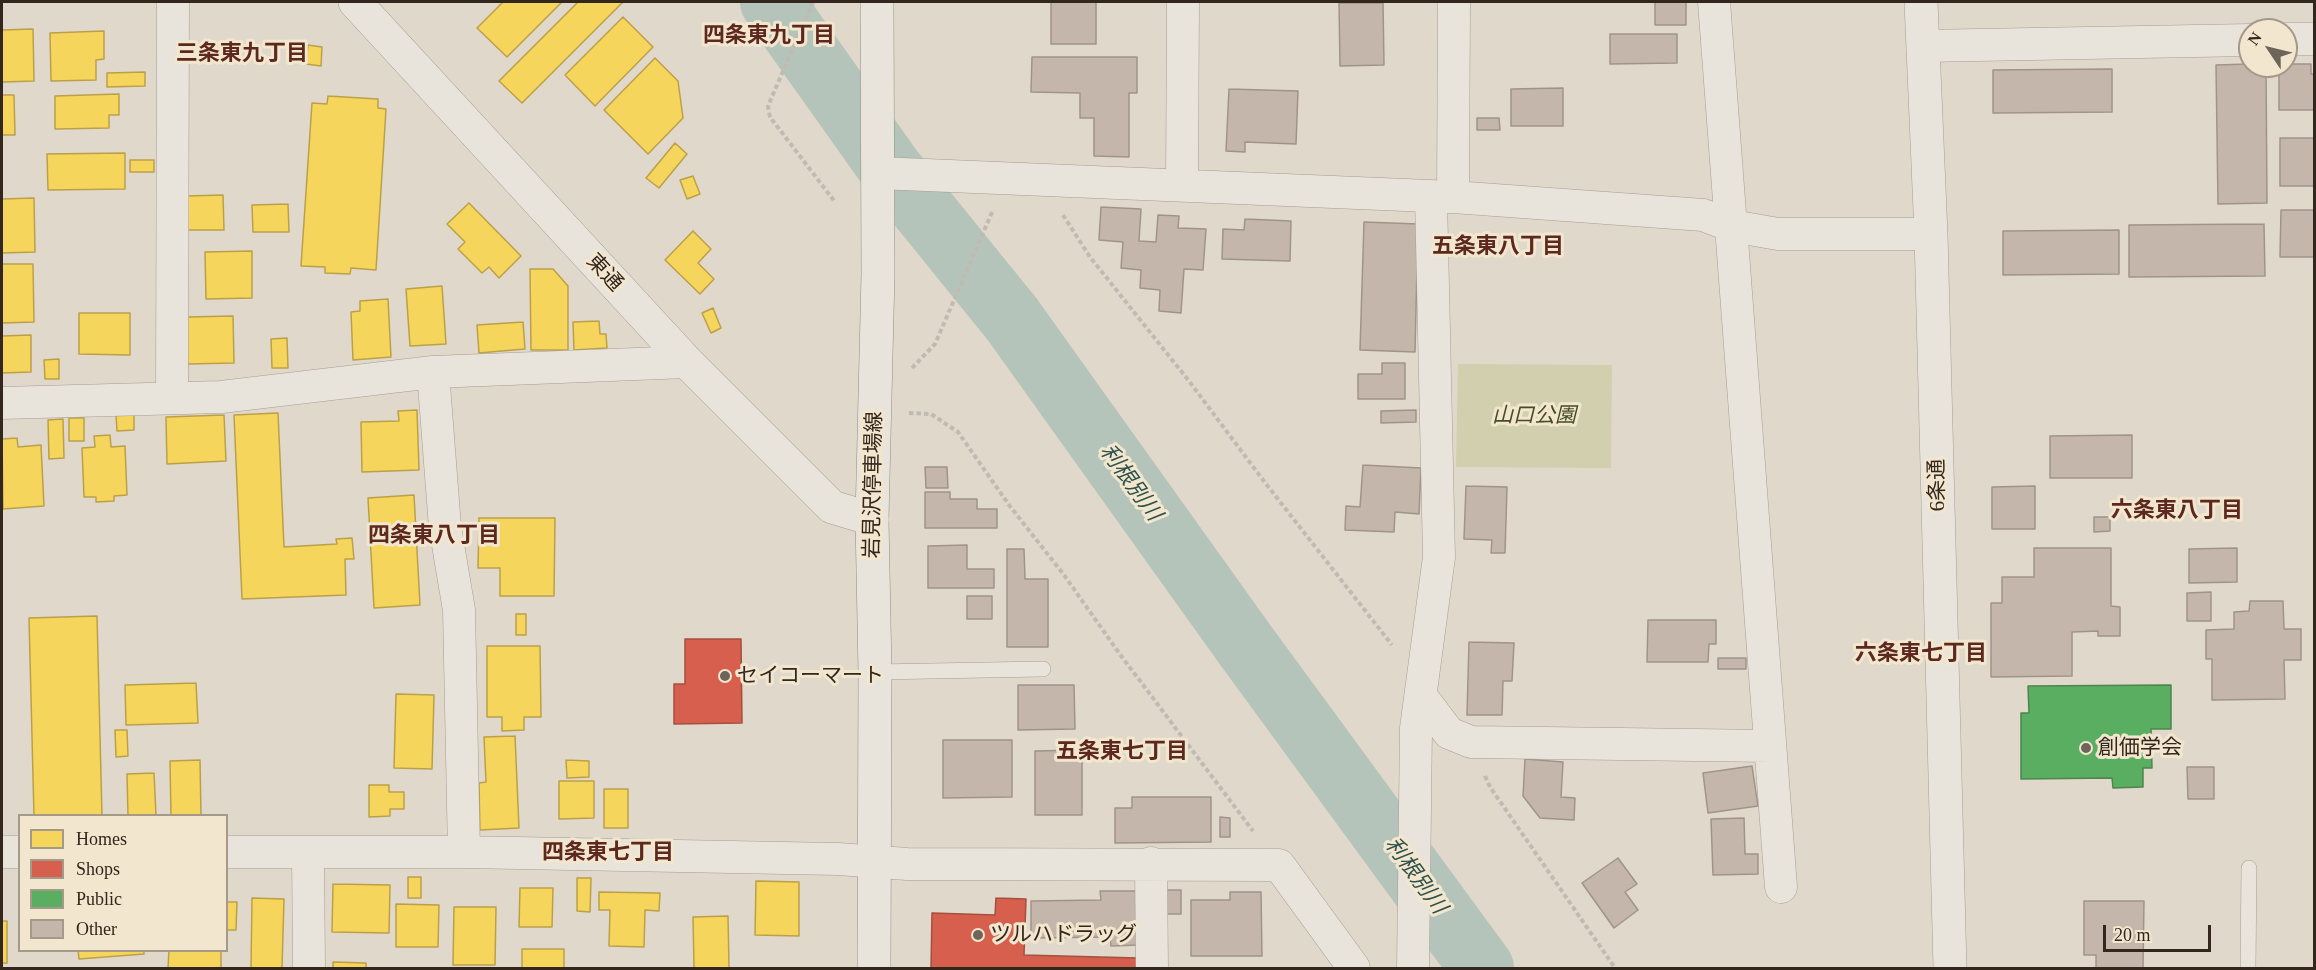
<!DOCTYPE html>
<meta charset="utf-8">
<style>
body{margin:0}
#map{position:relative;width:2316px;height:970px;overflow:hidden;background:#e0d8ca;font-family:"Times New Roman",serif}
canvas{display:block}
.frame{position:absolute;inset:0;border:3px solid #32261d;pointer-events:none}
.legend{position:absolute;left:18px;top:814px;width:210px;height:138px;box-sizing:border-box;background:#f2e6ce;border:2px solid #a59987;margin:0;padding:8px 10px;list-style:none;font-size:18px;color:#32261d}
.legend li{display:flex;align-items:center;gap:12px;height:30px}
.legend b{width:30px;border:2px solid #a59987}
.north{position:absolute;left:2238px;top:18px;width:60px;height:60px;box-sizing:border-box;background:#f2e6ce;border:2px solid #a59987;border-radius:50%;rotate:305deg;font-size:16px;font-weight:700;line-height:24px;text-align:center;color:#32261d}
.north::after{content:'';display:block;margin:auto;width:21px;height:27px;background:#6f645a;clip-path:polygon(50% 0,100% 100%,50% 72%,0 100%)}
.scale{position:absolute;left:2103px;top:925px;width:108px;height:27px;box-sizing:border-box;border:3px solid #32261d;border-top:0;padding-left:8px;font-size:18px;line-height:21px;white-space:nowrap;color:#32261d;-webkit-text-stroke:4px #f2e6ce;paint-order:stroke}
</style>
<div id="map">
<canvas width="2316" height="970"></canvas>
<div class="frame"></div>
<ul class="legend">
<li><b style="height:16px;background:#f6d55c"></b>Homes</li>
<li><b style="height:16px;background:#d6604d"></b>Shops</li>
<li><b style="height:16px;background:#5aae61"></b>Public</li>
<li><b style="height:16px;background:#c4b6ab"></b>Other</li>
</ul>
<div class="north">N</div>
<div class="scale">20 m</div>
</div>
<script>
const g = document.querySelector('canvas').getContext('2d');
g.lineJoin = 'round';
function fillPath(path, color) {
  g.fillStyle = color;
  g.fill(path, 'evenodd');
}
function toPath(rows) {
  const path = new Path2D();
  for (const r of rows) {
    path.moveTo(r[0], r[1]);
    for (let i = 2; i < r.length; i += 2) path.lineTo(r[i], r[i + 1]);
  }
  return path;
}
function trace(path, color, width, dash) {
  g.strokeStyle = color;
  g.lineWidth = width;
  g.lineCap = dash ? 'butt' : 'round';
  g.setLineDash(dash || []);
  g.stroke(path);
}
function write(font, color, halo, rows, align = 'center') {
  g.font = font + ' "Times New Roman","Noto Sans JP",serif';
  g.lineWidth = 6;
  g.setLineDash([]);
  g.textBaseline = 'middle';
  g.strokeStyle = halo;
  g.fillStyle = color;
  for (const [text, x, y, turn = 0] of rows) {
    g.save();
    g.translate(x, y);
    g.rotate((+turn || 0) * Math.PI / 180);
    g.textAlign = isNaN(turn) ? turn : align;
    if (halo) g.strokeText(text, 0, 0);
    g.fillText(text, 0, 0);
    g.restore();
  }
}
fillPath(toPath([
 [1458,364,1612,365,1611,468,1456,467]
]), '#d1cfad');
const homes = toPath([
 [503,2,562,2,507,57,477,28,503,2],
 [578,2,623,2,522,103,499,81,578,2],
 [623,17,653,47,595,106,565,75,623,17],
 [33,29,34,81,2,82,2,30,33,29],
 [104,31,104,59,96,60,96,80,51,81,50,33,104,31],
 [308,45,322,47,321,66,306,64,308,45],
 [655,58,678,81,683,118,648,154,604,110,655,58],
 [145,72,145,86,107,87,107,73,145,72],
 [119,94,119,115,109,115,109,128,55,129,55,96,119,94],
 [2,95,14,95,15,135,2,135,2,95],
 [328,96,378,99,378,108,386,109,376,270,351,268,350,274,325,273,325,267,301,266,312,103,327,104,328,96],
 [675,143,687,154,659,188,646,178,675,143],
 [125,153,125,189,48,190,47,154,125,153],
 [130,160,154,160,154,172,130,172,130,160],
 [693,176,700,194,687,199,680,180,693,176],
 [223,195,224,230,188,230,187,196,223,195],
 [34,198,35,252,2,253,2,199,34,198],
 [469,203,521,256,499,278,489,267,482,273,458,249,465,242,447,224,469,203],
 [288,204,289,232,253,232,252,205,288,204],
 [693,231,711,249,698,263,714,279,700,294,665,260,693,231],
 [252,251,252,298,206,299,205,252,252,251],
 [2,264,33,264,34,322,2,323,2,264],
 [530,269,553,269,568,286,568,350,531,350,530,269],
 [442,286,446,344,410,346,406,289,442,286],
 [388,299,391,357,353,360,351,312,360,311,360,301,388,299],
 [713,308,721,328,711,333,702,313,713,308],
 [79,313,130,313,130,355,79,354,79,313],
 [233,316,234,363,187,364,187,317,233,316],
 [599,321,600,334,606,334,607,348,574,350,573,322,599,321],
 [523,322,525,349,479,353,477,325,523,322],
 [31,335,31,372,2,373,2,336,31,335],
 [287,338,288,368,272,368,271,339,287,338],
 [59,359,59,379,45,379,44,360,59,359],
 [417,410,419,470,362,472,361,422,399,421,398,411,417,410],
 [278,413,284,547,337,544,336,539,352,538,354,559,345,559,346,595,242,599,234,415,278,413],
 [134,414,134,430,117,431,116,415,134,414],
 [224,415,226,461,167,464,166,417,224,415],
 [69,418,84,418,84,441,69,441,69,418],
 [63,419,64,458,49,459,48,420,63,419],
 [110,435,111,447,125,446,127,495,114,496,114,501,96,502,96,497,84,497,82,448,95,447,94,436,110,435],
 [17,438,18,447,41,445,44,506,3,509,2,439,17,438],
 [414,495,420,605,374,608,368,498,414,495],
 [479,518,555,518,554,596,500,596,500,568,478,568,479,518],
 [516,614,526,614,526,635,516,635,516,614],
 [97,616,102,816,34,816,29,618,97,616],
 [487,646,540,646,541,717,524,717,524,730,502,731,502,717,487,717,487,646],
 [196,683,198,723,126,725,125,685,196,683],
 [396,694,434,695,432,769,394,768,396,694],
 [115,730,127,730,128,756,116,757,115,730],
 [515,736,519,828,480,830,479,783,486,782,484,737,515,736],
 [200,760,201,816,171,816,170,761,200,760],
 [566,760,589,761,589,777,567,778,566,760],
 [154,773,156,816,128,816,127,774,154,773],
 [559,781,594,781,594,818,559,819,559,781],
 [369,785,389,785,389,792,404,792,404,809,390,809,390,816,369,817,369,785],
 [604,789,628,789,628,828,604,828,604,789],
 [408,877,421,877,421,898,408,898,408,877],
 [577,878,591,878,590,912,577,911,577,878],
 [756,881,799,882,799,936,755,935,756,881],
 [333,884,390,885,389,933,332,932,333,884],
 [520,888,553,888,552,927,519,927,520,888],
 [599,892,660,893,659,911,645,910,644,947,609,946,610,910,599,910,599,892],
 [252,898,284,899,282,968,251,968,252,898],
 [226,902,237,902,236,930,226,930,226,902],
 [396,904,439,905,438,947,396,947,396,904],
 [454,907,496,907,495,965,453,965,454,907],
 [728,916,729,968,694,968,693,917,728,916],
 [2,921,7,921,7,963,2,963,2,921],
 [522,949,564,949,564,968,522,968,522,949],
 [78,950,144,950,144,954,79,959,78,950],
 [169,950,221,950,221,968,168,968,169,950],
 [333,962,366,963,366,968,333,968,333,962]
]);
fillPath(homes, '#f6d55c');
trace(homes, '#bba049', 1.5);
const shops = toPath([
 [685,639,741,639,742,723,674,724,674,684,685,684,685,639],
 [996,898,1026,899,1024,955,1138,958,1138,968,931,968,932,913,995,915,996,898]
]);
fillPath(shops, '#d6604d');
trace(shops, '#a54f3f', 1.5);
const public = toPath([
 [2171,685,2171,729,2151,729,2152,768,2143,768,2143,787,2113,788,2112,778,2021,779,2021,713,2029,713,2028,686,2171,685]
]);
fillPath(public, '#5aae61');
trace(public, '#4e854d', 1.5);
trace(toPath([
 [772,2,892,171,1012,319,1246,646,1482,968]
]), '#b5c4ba', 64);
const building = toPath([
 [1051,2,1096,2,1096,44,1051,44,1051,2],
 [1655,2,1686,2,1686,25,1655,25,1655,2],
 [1339,3,1383,3,1384,65,1340,66,1339,3],
 [1610,34,1677,34,1677,63,1610,64,1610,34],
 [1032,57,1137,57,1137,93,1129,93,1129,157,1094,156,1094,118,1080,118,1080,93,1031,92,1032,57],
 [2250,64,2266,66,2267,203,2218,204,2216,65,2250,64],
 [2286,64,2311,64,2311,74,2314,74,2314,110,2279,110,2279,66,2286,66,2286,64],
 [2112,69,2112,112,1993,113,1993,70,2112,69],
 [1563,88,1563,126,1511,126,1511,89,1563,88],
 [1229,89,1298,91,1296,144,1245,142,1245,152,1226,151,1229,89],
 [1477,118,1499,118,1500,130,1477,130,1477,118],
 [2280,138,2314,138,2314,186,2280,186,2280,138],
 [1101,207,1141,209,1139,241,1156,242,1158,215,1179,216,1178,228,1206,229,1203,270,1184,269,1181,313,1159,311,1160,290,1140,288,1141,270,1121,268,1123,242,1099,240,1101,207],
 [2281,210,2314,210,2314,257,2280,257,2281,210],
 [1245,219,1291,221,1290,261,1222,259,1223,229,1244,230,1245,219],
 [1364,222,1418,224,1415,352,1360,350,1364,222],
 [2264,224,2265,276,2129,277,2129,225,2264,224],
 [2119,230,2119,274,2003,275,2003,231,2119,230],
 [1382,363,1405,363,1405,399,1358,399,1358,374,1382,374,1382,363],
 [1416,410,1416,422,1381,423,1381,411,1416,410],
 [2132,435,2132,478,2050,478,2050,436,2132,435],
 [1363,465,1421,468,1419,514,1395,512,1394,532,1345,530,1346,506,1360,507,1363,465],
 [925,467,947,467,948,488,926,488,925,467],
 [1466,486,1507,487,1505,553,1491,553,1492,540,1464,539,1466,486],
 [2035,486,2035,529,1992,529,1992,487,2035,486],
 [925,492,950,492,950,499,977,499,977,509,997,509,997,528,925,528,925,492],
 [2094,517,2110,517,2110,531,2094,532,2094,517],
 [967,545,967,569,994,569,994,588,928,588,928,546,967,545],
 [2034,548,2111,548,2111,606,2120,607,2120,636,2098,636,2098,631,2072,632,2072,676,1991,677,1991,603,2002,603,2002,577,2034,577,2034,548],
 [2237,548,2237,582,2189,583,2189,549,2237,548],
 [1007,549,1024,549,1025,579,1048,579,1048,647,1007,647,1007,549],
 [2211,592,2211,621,2187,621,2187,593,2211,592],
 [967,596,992,596,992,619,967,619,967,596],
 [2250,601,2283,601,2284,629,2301,629,2301,660,2284,660,2285,699,2212,700,2212,659,2206,659,2206,630,2234,629,2234,612,2249,611,2250,601],
 [1648,620,1716,620,1716,644,1709,644,1708,662,1647,662,1648,620],
 [1469,642,1514,643,1512,681,1503,681,1502,715,1467,715,1469,642],
 [1718,658,1746,658,1746,669,1718,669,1718,658],
 [1018,685,1074,685,1075,729,1018,730,1018,685],
 [943,740,1012,740,1012,797,943,798,943,740],
 [1082,750,1082,815,1035,815,1035,751,1082,750],
 [1525,759,1563,762,1561,797,1575,798,1574,820,1540,818,1523,796,1525,759],
 [1752,766,1758,806,1708,813,1703,773,1752,766],
 [2187,767,2214,767,2214,799,2188,799,2187,767],
 [1132,797,1211,797,1211,842,1115,843,1115,808,1132,808,1132,797],
 [1220,817,1230,818,1230,837,1220,837,1220,817],
 [1744,818,1745,854,1758,854,1758,874,1713,875,1711,819,1744,818],
 [1618,858,1637,884,1625,892,1638,910,1614,928,1582,883,1618,858],
 [1166,890,1181,890,1181,914,1167,914,1166,890],
 [1100,891,1139,891,1140,945,1111,946,1110,937,1031,938,1031,901,1101,900,1100,891],
 [1230,892,1261,892,1262,956,1191,956,1191,900,1230,900,1230,892],
 [2084,901,2144,901,2143,968,2096,968,2096,955,2084,955,2084,901]
]);
fillPath(building, '#c4b6ab');
trace(building, '#a0948a', 1.5);
const service = toPath([
 [875,672,1043,669],
 [2248,968,2249,868]
]);
const minor = toPath([
 [1714,2,1781,887],
 [2286,39,2314,39],
 [1923,46,2250,40],
 [878,173,1453,197,1703,215,1732,226,1778,234,1931,234],
 [1182,185,1183,2],
 [1453,197,1454,2],
 [433,372,445,527,459,610,464,852],
 [172,398,173,2],
 [2,403,221,397,433,372,687,362],
 [1421,696,1449,733,1471,742,1770,746],
 [2,852,20,852],
 [226,852,464,852,838,859,907,864,1279,865,1354,968],
 [308,852,309,968],
 [1151,863,1152,968],
 [1413,968,1416,728,1439,557,1431,197]
]);
const tertiary = toPath([
 [355,2,687,362,832,507,872,519],
 [1921,2,1931,234,1950,968]
]);
const secondary = toPath([
 [874,968,875,672,872,519,878,274,877,2]
]);
trace(service, '#a59d93', 16);
trace(minor, '#a59d93', 33);
trace(tertiary, '#a59d93', 34);
trace(secondary, '#948d83', 34);
trace(toPath([
 [813,2,768,106,770,117,835,202],
 [1063,215,1090,257,1189,381,1263,480,1392,645],
 [912,368,935,344,993,210],
 [909,413,931,414,958,432,1009,505,1064,575,1119,653,1253,831],
 [1485,776,1490,787,1615,968]
]), '#c1bab2', 4, [4.5, 3]);
trace(service, '#e8e4db', 15);
trace(minor, '#e8e4db', 32);
trace(tertiary, '#e8e4db', 33);
trace(secondary, '#e8e4db', 33);
for (const [x, y, r, color] of [
 [725,676,6,"#6f645a"],
 [2086,748,6,"#6f645a"],
 [978,935,6,"#6f645a"]
]) {
  const dot = new Path2D();
  dot.arc(x, y, r, 0, 2 * Math.PI);
  g.fillStyle = color;
  g.fill(dot);
  trace(dot, '#f2e6ce', 2);
}
write('21px', '#32261d', '#f2e6ce', [
 ["東通",604,273,47],
 ["岩見沢停車場線",874,485,-89],
 ["6条通",1938,485,-91]
]);
write('italic 21px', '#454d25', '#f2e6ce', [
 ["山口公園",1534,416]
]);
write('21px', '#32261d', '#f2e6ce', [
 ["セイコーマート",737,676],
 ["創価学会",2098,748],
 ["ツルハドラッグ",990,935]
], 'left');
write('bold 22px', '#5c281f', '#f2e6ce', [
 ["四条東九丁目",769,36],
 ["三条東九丁目",242,54],
 ["五条東八丁目",1498,247],
 ["六条東八丁目",2177,511],
 ["四条東八丁目",434,536],
 ["六条東七丁目",1921,654],
 ["五条東七丁目",1122,752],
 ["四条東七丁目",608,853]
]);
write('italic 22px', '#2d514d', '#f2e6ce', [
 ["利根別川",1130,483,54],
 ["利根別川",1415,876,54]
]);
</script>
